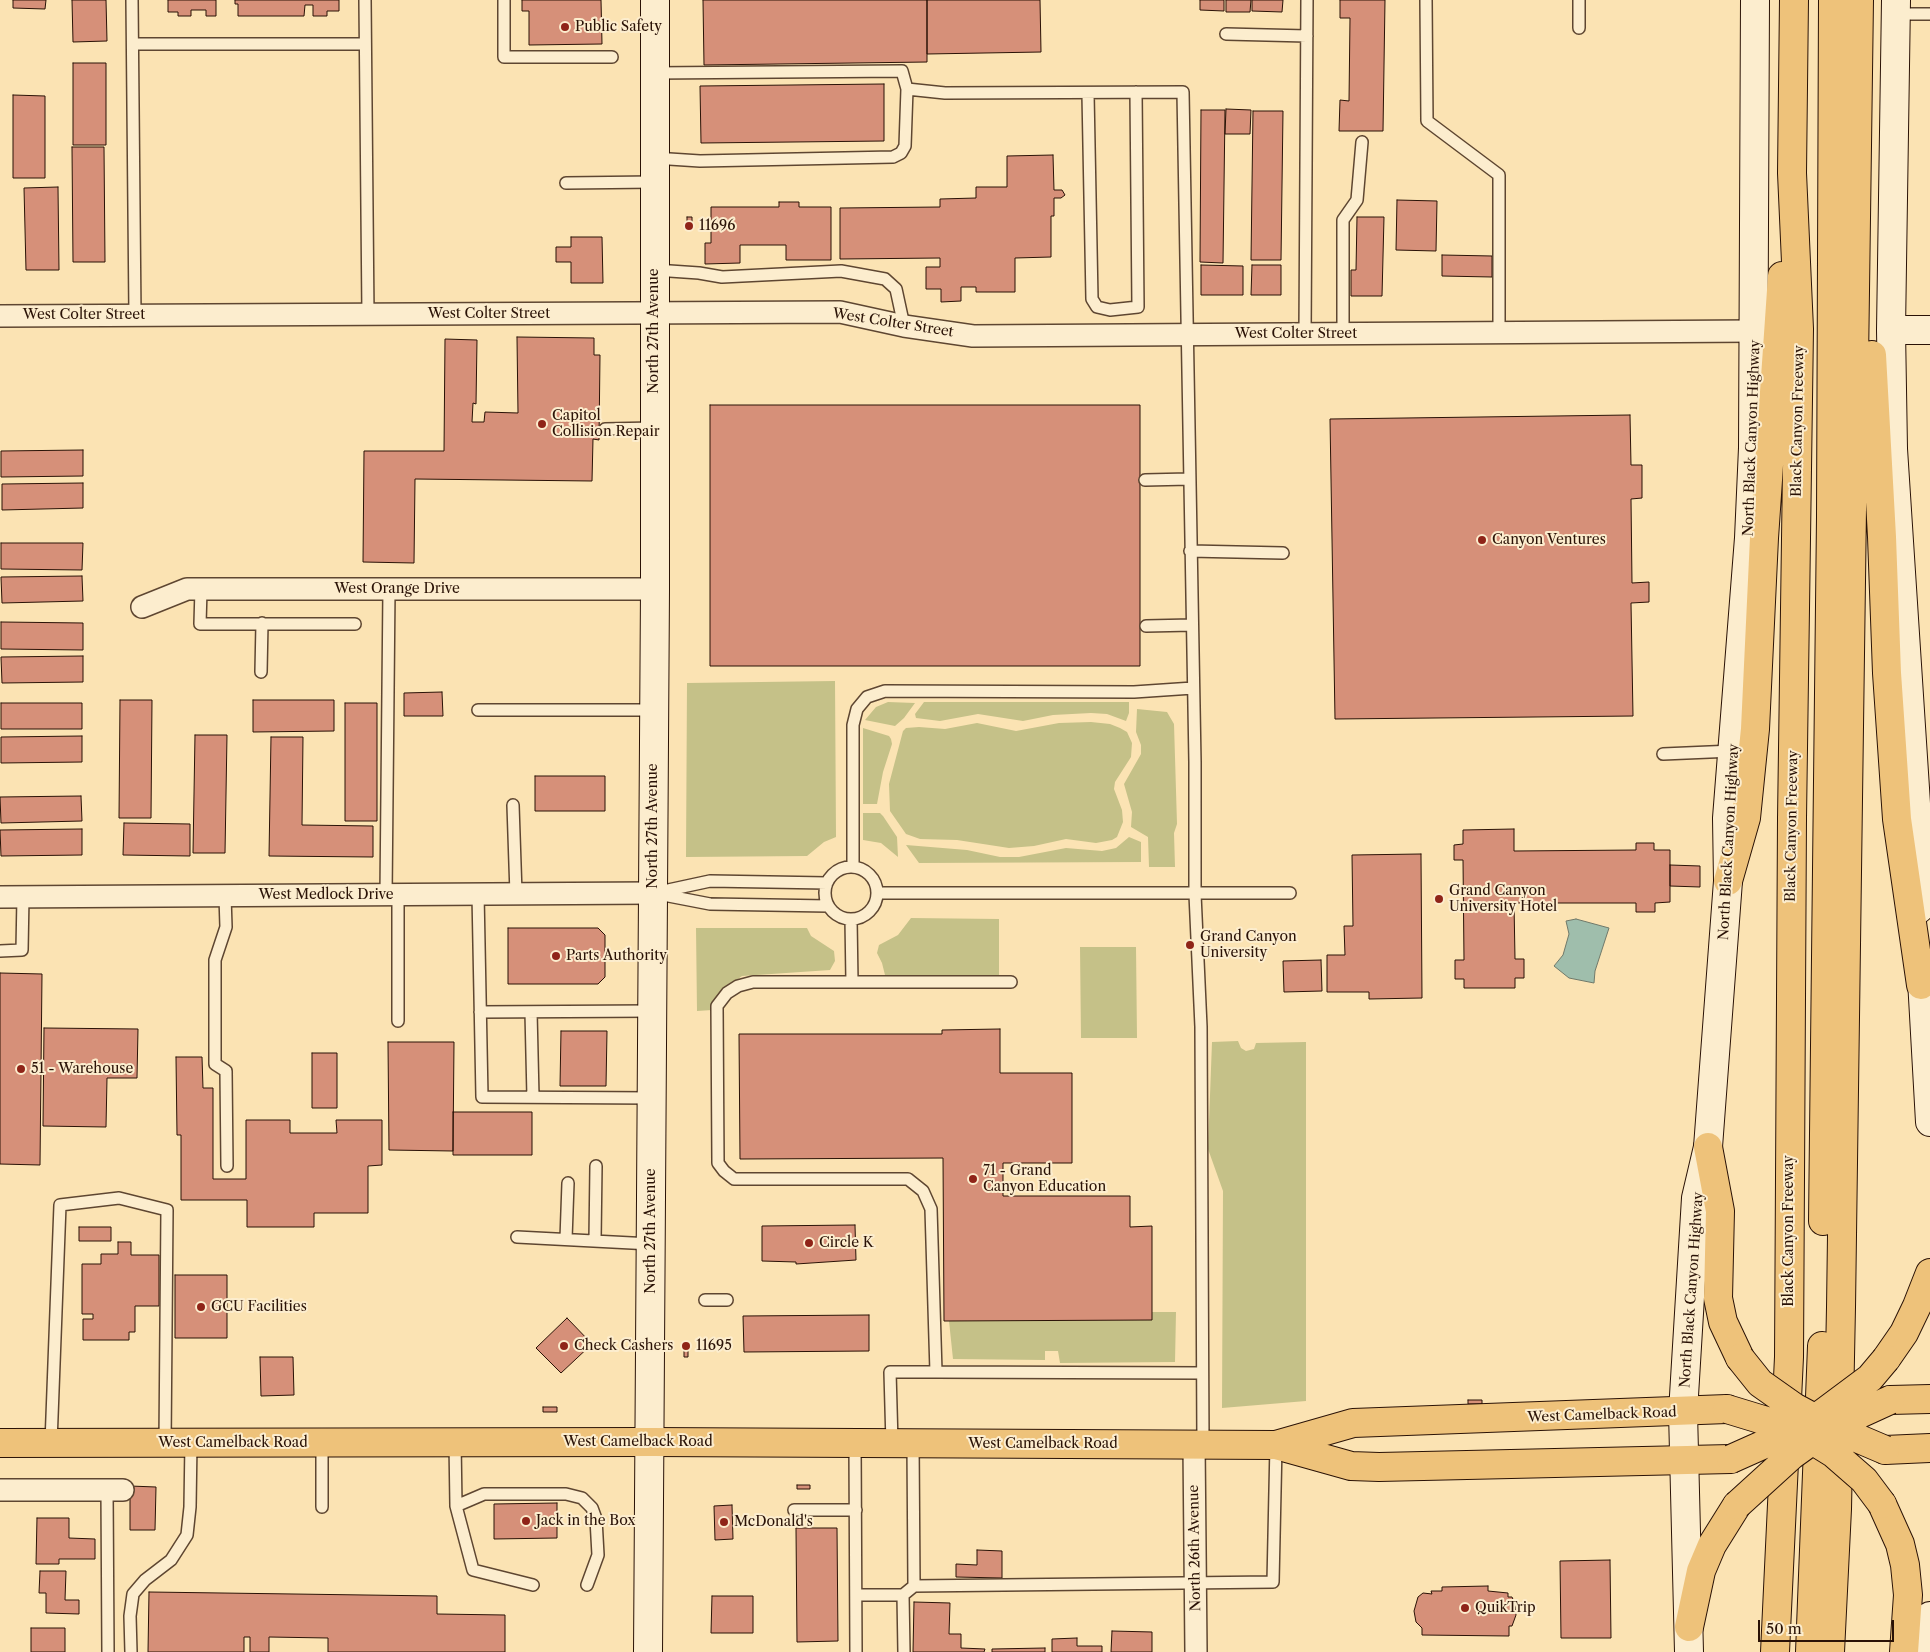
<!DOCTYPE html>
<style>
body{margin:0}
#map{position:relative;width:1930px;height:1652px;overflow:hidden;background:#fbe3b3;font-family:"Libre Caslon Text",serif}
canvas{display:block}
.scale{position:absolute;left:1758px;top:1620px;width:136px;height:22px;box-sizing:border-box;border:2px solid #2a1206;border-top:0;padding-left:6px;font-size:15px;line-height:18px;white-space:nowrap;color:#2a1206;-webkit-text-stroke:4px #fcedce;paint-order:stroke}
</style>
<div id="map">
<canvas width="1930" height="1652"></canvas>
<div class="scale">50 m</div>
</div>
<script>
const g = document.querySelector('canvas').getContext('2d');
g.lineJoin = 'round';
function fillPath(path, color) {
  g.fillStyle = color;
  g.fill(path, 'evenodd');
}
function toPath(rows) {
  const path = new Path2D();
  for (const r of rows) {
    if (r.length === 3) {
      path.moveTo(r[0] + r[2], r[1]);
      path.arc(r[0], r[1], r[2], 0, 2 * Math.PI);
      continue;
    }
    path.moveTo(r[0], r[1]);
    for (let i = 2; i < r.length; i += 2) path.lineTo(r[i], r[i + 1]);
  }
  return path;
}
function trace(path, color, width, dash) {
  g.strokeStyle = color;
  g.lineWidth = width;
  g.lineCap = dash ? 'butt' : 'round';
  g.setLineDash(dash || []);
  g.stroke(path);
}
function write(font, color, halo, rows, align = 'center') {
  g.font = font + ' "Libre Caslon Text",serif';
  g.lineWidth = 4;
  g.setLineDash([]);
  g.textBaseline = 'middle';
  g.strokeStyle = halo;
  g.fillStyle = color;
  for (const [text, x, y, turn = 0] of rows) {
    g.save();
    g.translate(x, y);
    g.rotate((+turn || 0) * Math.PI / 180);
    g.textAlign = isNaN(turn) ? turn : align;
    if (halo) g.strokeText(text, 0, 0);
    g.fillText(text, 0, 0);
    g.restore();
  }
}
fillPath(toPath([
 [835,681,836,837,824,842,807,856,686,857,687,683],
 [888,702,915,703,904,718,895,726,865,720,876,707],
 [924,702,1129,702,1129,713,1126,721,1107,714,1091,713,1053,715,1023,721,978,714,940,721,916,718,915,714],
 [1137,709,1167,712,1174,724,1177,824,1174,833,1175,867,1149,867,1148,837,1131,827,1132,812,1124,784,1141,754,1141,745,1136,732],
 [1091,722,1110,724,1120,728,1127,732,1132,743,1131,757,1115,782,1114,789,1122,810,1123,822,1117,837,1112,840,1096,843,1066,839,1034,846,1009,848,957,840,920,839,906,834,890,811,889,784,903,731,906,728,919,727,945,729,977,723,1016,731,1059,723],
 [863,728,889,736,891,739,892,744,883,772,877,804,863,804],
 [863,813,880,813,883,816,897,837,898,857,881,843,863,840],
 [1129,837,1141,842,1141,862,919,863,906,845,967,850,1000,857,1019,857,1066,848,1102,851,1116,848],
 [911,918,999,919,999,975,885,975,882,963,877,953,879,945,898,935],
 [696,928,807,928,811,936,834,951,835,961,830,970,742,976,729,986,712,1010,697,1011],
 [1080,947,1136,947,1137,1038,1081,1038],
 [1238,1041,1241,1048,1246,1051,1254,1049,1256,1043,1306,1042,1306,1401,1222,1408,1223,1191,1208,1149,1212,1042],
 [1152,1312,1176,1312,1175,1362,1060,1363,1058,1351,1045,1351,1045,1360,953,1359,949,1321,1152,1320]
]), '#c5c188');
const water = toPath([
 [1576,919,1609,928,1595,971,1594,983,1569,978,1554,966,1563,955,1569,934,1566,921,1576,919]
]);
fillPath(water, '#9fbeac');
trace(water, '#70796a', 1);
const building = toPath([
 [13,0,46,0,45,9,13,8,13,0],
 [72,0,106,0,107,41,73,42,72,0],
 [168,0,216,0,216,16,206,16,206,10,191,10,191,16,178,16,178,12,168,12,168,0],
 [235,0,339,0,339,11,327,11,327,16,313,16,313,5,305,5,304,16,238,16,238,4,235,4,235,0],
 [522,0,601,0,602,44,529,45,529,11,522,11,522,0],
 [703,0,927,0,927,62,704,65,703,0],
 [927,0,1040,0,1041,52,927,54,927,0],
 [1200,0,1224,0,1224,11,1200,10,1200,0],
 [1226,0,1251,0,1250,12,1226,12,1226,0],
 [1252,0,1283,0,1282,12,1252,11,1252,0],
 [1340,0,1385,0,1383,131,1339,131,1340,100,1349,101,1350,18,1340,18,1340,0],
 [73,63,106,63,106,145,73,145,73,63],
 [884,84,884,141,701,143,700,86,884,84],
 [13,95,45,96,45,178,13,178,13,95],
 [1226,109,1251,110,1250,134,1225,134,1226,109],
 [1201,110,1225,110,1223,263,1200,262,1201,110],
 [1253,111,1283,111,1281,260,1251,260,1253,111],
 [72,147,104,147,105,262,73,262,72,147],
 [1053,155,1054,190,1062,190,1065,195,1061,198,1054,198,1054,216,1051,216,1051,257,1015,258,1015,292,976,292,976,287,961,287,961,301,941,302,941,289,926,289,926,267,940,267,940,258,840,259,840,208,940,207,940,199,976,198,976,187,1007,187,1007,156,1053,155],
 [58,187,59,270,26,270,24,188,58,187],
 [1397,200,1437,201,1436,251,1396,250,1397,200],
 [779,202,799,202,799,207,831,207,831,260,786,260,786,245,740,245,740,263,705,264,705,243,711,243,711,207,779,207,779,202],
 [687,217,692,217,692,228,687,228,687,217],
 [1357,217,1384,217,1382,296,1351,296,1351,270,1356,270,1357,217],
 [571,237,602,237,603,283,571,283,571,262,556,262,556,247,571,247,571,237],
 [1442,255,1492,256,1492,277,1442,276,1442,255],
 [1201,265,1243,266,1243,295,1201,295,1201,265],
 [1252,265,1281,265,1281,295,1251,295,1252,265],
 [517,337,594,338,594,355,600,355,599,440,593,439,592,481,415,479,414,563,363,562,364,451,444,451,445,339,477,340,476,404,473,403,472,422,484,422,485,412,518,413,517,337],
 [710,405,1140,405,1140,666,710,666,710,405],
 [1630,415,1631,465,1642,465,1642,498,1631,499,1632,583,1649,582,1649,602,1631,603,1633,716,1335,719,1330,419,1630,415],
 [83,450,83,476,1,477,1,451,83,450],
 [83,483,83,508,2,510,2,484,83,483],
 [1,543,83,543,82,570,1,569,1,543],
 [82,576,83,601,2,603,1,577,82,576],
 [1,622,83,623,83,650,1,649,1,622],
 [83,656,83,682,2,683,1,657,83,656],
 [442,692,443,716,404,716,404,693,442,692],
 [120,700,152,700,151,818,119,818,120,700],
 [253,700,334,700,334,731,253,732,253,700],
 [1,703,82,703,82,729,1,729,1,703],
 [345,703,377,703,377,821,345,821,345,703],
 [195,735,227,735,225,853,193,853,195,735],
 [82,736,82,762,1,763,1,737,82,736],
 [271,737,303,737,302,825,373,826,373,857,269,856,271,737],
 [535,776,605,776,605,811,535,811,535,776],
 [81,796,82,821,1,823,0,797,81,796],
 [124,823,190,824,190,856,123,855,124,823],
 [82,829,82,855,1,856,0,830,82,829],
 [1514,829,1514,851,1636,850,1636,843,1654,843,1654,850,1670,850,1670,902,1655,903,1655,912,1636,912,1636,903,1514,903,1515,959,1524,959,1524,978,1515,978,1515,988,1464,988,1464,979,1455,979,1455,960,1464,960,1463,860,1454,860,1454,845,1463,844,1463,830,1514,829],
 [1421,854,1422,998,1369,999,1369,992,1327,992,1327,955,1345,955,1344,926,1353,926,1352,855,1421,854],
 [1670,865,1700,866,1700,887,1670,886,1670,865],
 [508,928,598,928,605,935,605,977,598,984,508,984,508,928],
 [1321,960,1322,991,1284,992,1283,961,1321,960],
 [0,973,42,974,40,1165,0,1164,0,973],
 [44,1028,138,1029,137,1078,107,1078,106,1127,43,1126,44,1028],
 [1000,1029,1000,1073,1072,1073,1072,1163,1003,1163,1003,1196,1130,1196,1130,1227,1152,1226,1152,1320,944,1321,943,1158,740,1159,739,1034,942,1034,942,1030,1000,1029],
 [561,1031,607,1031,606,1086,560,1086,561,1031],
 [388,1042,454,1042,453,1151,389,1150,388,1042],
 [312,1053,337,1053,337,1108,312,1108,312,1053],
 [176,1057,202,1057,203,1088,213,1088,213,1179,246,1179,246,1120,290,1120,290,1133,337,1133,336,1120,382,1120,382,1165,368,1166,368,1213,314,1213,314,1227,247,1227,247,1200,181,1200,181,1135,177,1135,176,1057],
 [453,1112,532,1112,532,1155,453,1155,453,1112],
 [855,1225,856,1260,796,1264,796,1262,762,1261,762,1226,855,1225],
 [79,1227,111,1227,111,1241,79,1241,79,1227],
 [118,1242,131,1242,131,1255,159,1255,159,1306,135,1306,135,1332,129,1332,129,1340,83,1340,83,1319,93,1319,93,1314,82,1314,82,1264,101,1264,101,1254,118,1254,118,1242],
 [175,1275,227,1275,227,1338,175,1338,175,1275],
 [869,1315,869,1351,744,1352,743,1316,869,1315],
 [567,1318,592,1344,561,1373,536,1348,567,1318],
 [684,1344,688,1344,688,1357,684,1357,684,1344],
 [260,1357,293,1357,294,1395,261,1396,260,1357],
 [1468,1400,1482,1400,1482,1404,1468,1404,1468,1400],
 [543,1407,557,1407,557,1412,543,1412,543,1407],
 [797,1485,810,1485,810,1489,797,1489,797,1485],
 [130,1486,156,1487,155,1530,130,1530,130,1486],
 [557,1503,557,1538,494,1539,494,1504,557,1503],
 [732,1505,733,1539,715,1540,714,1506,732,1505],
 [37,1518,69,1518,69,1538,95,1539,95,1559,59,1559,59,1564,36,1564,37,1518],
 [796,1528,837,1528,838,1641,797,1642,796,1528],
 [977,1550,1002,1551,1002,1578,956,1577,956,1564,977,1565,977,1550],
 [1610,1560,1611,1638,1561,1638,1560,1561,1610,1560],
 [40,1571,66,1571,65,1600,79,1600,79,1614,46,1613,46,1593,39,1593,40,1571],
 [1488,1586,1488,1591,1508,1593,1508,1597,1512,1597,1515,1604,1516,1615,1512,1626,1509,1626,1509,1636,1422,1635,1422,1628,1416,1622,1414,1611,1418,1597,1423,1593,1432,1594,1431,1591,1442,1591,1442,1587,1488,1586],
 [149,1592,437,1596,437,1614,505,1615,505,1652,328,1652,328,1638,269,1637,269,1652,250,1652,250,1637,244,1637,244,1652,148,1652,149,1592],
 [712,1596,753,1596,753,1633,711,1633,712,1596],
 [914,1602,950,1603,949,1634,961,1634,961,1648,985,1649,984,1652,913,1652,914,1602],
 [31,1628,65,1628,65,1652,31,1652,31,1628],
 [1112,1631,1152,1632,1152,1652,1111,1652,1112,1631],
 [1077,1638,1077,1646,1102,1646,1102,1652,1052,1652,1052,1639,1077,1638],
 [1045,1648,1045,1652,992,1652,992,1649,1045,1648]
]);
fillPath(building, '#d69079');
trace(building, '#2a1206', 1);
const lane = toPath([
 [132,0,135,315],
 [365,0,368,315],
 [504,0,504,57,612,57],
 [1426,0,1427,121,1499,175,1499,333],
 [1579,0,1579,28],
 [1896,14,1930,14],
 [1226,34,1307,36],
 [133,44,365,44],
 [654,73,902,71,907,89,945,93,1183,92,1195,762,1195,894,1201,1027,1203,1444],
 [1088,94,1092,299,1097,307,1110,310,1138,307,1136,92],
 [654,158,700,161,893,157,901,153,905,146,907,89],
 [566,183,654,182],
 [655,270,699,273,722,277,841,271,885,279,896,289,904,326],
 [1305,334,1307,0],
 [1343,334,1343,220,1357,200,1362,142],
 [605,429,654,428],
 [1145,480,1189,479],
 [1190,551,1283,553],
 [201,589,200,624,355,624],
 [1146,626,1192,625],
 [261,672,262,623],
 [478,710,654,710],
 [1663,754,1733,751],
 [513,805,516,894],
 [851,893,26],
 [853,867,853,725,857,709,867,697,885,691,1134,692,1193,688],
 [659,892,710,881,827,883],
 [653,893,710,904,828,906],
 [878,893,1290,893],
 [478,894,482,1097,652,1098],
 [386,895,389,589],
 [398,895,398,1021],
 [225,896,226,927,215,960,215,1064,226,1071,227,1166],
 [851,919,852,982],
 [0,951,22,950,23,897],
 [480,1012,652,1011],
 [531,1012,533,1097],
 [517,1237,651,1244],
 [566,1239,568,1183],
 [595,1240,596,1166],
 [705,1300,727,1300],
 [936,1372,1202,1373],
 [455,1442,456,1506,473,1570,533,1585],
 [51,1443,60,1205,119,1198,167,1210,165,1443],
 [855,1443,856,1652],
 [892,1443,890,1372,936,1372,931,1209,923,1191,908,1179,734,1179,724,1171,718,1163,717,1006,727,993,738,986,753,982,1011,982],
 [913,1443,914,1586],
 [107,1490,108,1652],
 [456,1506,484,1494,566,1494,582,1498,592,1508,596,1519,598,1555,587,1585],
 [322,1507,322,1443],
 [794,1510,856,1510],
 [856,1595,903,1595,914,1586,1273,1582,1276,1445],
 [903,1595,904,1652],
 [131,1652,130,1616,133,1594,145,1580,171,1560,187,1535,190,1507,191,1443]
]);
const street = toPath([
 [0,316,840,312,904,326,973,336,1755,331],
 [142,607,187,589,655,589],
 [0,897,653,893],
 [1194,1444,1196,1652],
 [0,1490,123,1490]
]);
const secondary = toPath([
 [1896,0,1891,330,1893,449,1917,819,1919,909],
 [1891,330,1930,330],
 [1921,962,1930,1122],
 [648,1652,655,589,655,0],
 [1689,1652,1683,1412,1696,1198,1708,1147,1728,881,1727,818,1749,538,1753,448,1755,0],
 [1926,1652,1930,1616]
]);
const primary = toPath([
 [1708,1147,1720,1211,1718,1298,1723,1322,1740,1358],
 [1886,1359,1904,1333,1917,1306,1930,1273],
 [1890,1400,1930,1399],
 [0,1443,651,1442,1276,1445,1351,1466,1379,1467,1731,1459],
 [1276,1445,1353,1423,1727,1409],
 [1885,1450,1930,1448],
 [1882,1504,1900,1544,1905,1565,1908,1595,1904,1652],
 [1689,1627,1701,1571,1712,1545,1737,1505]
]);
const highway = toPath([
 [1872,355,1882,537,1887,673,1897,819,1921,985],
 [1728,881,1746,818,1755,729,1764,538,1782,276],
 [1823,1221,1831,517,1833,0],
 [1775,1652,1789,1357,1792,818,1799,329,1792,173,1794,0],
 [1810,1652,1822,1346],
 [1830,1652,1837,1509,1841,1307,1859,0]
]);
trace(lane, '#5e4631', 14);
trace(street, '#5e4631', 24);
trace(secondary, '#2a1206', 30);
trace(primary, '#2a1206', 30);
trace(highway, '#2a1206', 30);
trace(lane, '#fcedce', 11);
trace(street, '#fcedce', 21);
trace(secondary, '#fcedce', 28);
trace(primary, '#eec27a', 28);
trace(highway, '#eec27a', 28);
const primaryBridge = toPath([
 [1740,1358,1760,1383,1794,1407,1831,1427,1885,1450],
 [1727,1409,1796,1430,1833,1453,1864,1480,1882,1504],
 [1731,1459,1796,1430,1815,1419,1870,1378,1886,1359],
 [1737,1505,1792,1455,1831,1427,1890,1400]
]);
trace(primaryBridge, '#2a1206', 30, []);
trace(primaryBridge, '#eec27a', 28);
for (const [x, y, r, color] of [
 [565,27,5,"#8f2418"],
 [689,226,5,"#8f2418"],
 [542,424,5,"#8f2418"],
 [1482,540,5,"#8f2418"],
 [1439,899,5,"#8f2418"],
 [1190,945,5,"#8f2418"],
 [556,956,5,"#8f2418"],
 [21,1069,5,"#8f2418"],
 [973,1179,5,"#8f2418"],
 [809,1243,5,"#8f2418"],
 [201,1307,5,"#8f2418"],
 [564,1346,5,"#8f2418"],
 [686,1346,5,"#8f2418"],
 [526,1521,5,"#8f2418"],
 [724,1522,5,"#8f2418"],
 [1465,1608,5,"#8f2418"]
]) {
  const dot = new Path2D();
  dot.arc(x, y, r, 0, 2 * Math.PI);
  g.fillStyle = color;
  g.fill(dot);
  trace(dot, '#fcedce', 2);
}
write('14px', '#2a1206', '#fcedce', [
 ["Public Safety",575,27],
 ["11696",699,226],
 ["Capitol",552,416],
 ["Collision Repair",552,432],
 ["Canyon Ventures",1492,540],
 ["Grand Canyon",1449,891],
 ["University Hotel",1449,907],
 ["Grand Canyon",1200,937],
 ["University",1200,953],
 ["Parts Authority",566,956],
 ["51 - Warehouse",31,1069],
 ["71 - Grand",983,1171],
 ["Canyon Education",983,1187],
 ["Circle K",819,1243],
 ["GCU Facilities",211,1307],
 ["Check Cashers",574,1346],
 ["11695",696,1346],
 ["Jack in the Box",536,1521],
 ["McDonald's",734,1522],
 ["QuikTrip",1475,1608]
], 'left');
write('14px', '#2a1206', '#fcedce', [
 ["West Colter Street",489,314],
 ["West Colter Street",84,315],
 ["West Colter Street",893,323,9],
 ["North 27th Avenue",654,331,-90],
 ["West Colter Street",1296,334],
 ["Black Canyon Freeway",1798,421,-89],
 ["North Black Canyon Highway",1752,438,-88],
 ["West Orange Drive",397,589],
 ["North 27th Avenue",653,826,-90],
 ["Black Canyon Freeway",1792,826,-89],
 ["North Black Canyon Highway",1729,842,-87],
 ["West Medlock Drive",326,895],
 ["North 27th Avenue",651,1231,-90],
 ["Black Canyon Freeway",1789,1231,-90],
 ["North Black Canyon Highway",1692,1290,-86],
 ["West Camelback Road",1602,1415,-2],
 ["West Camelback Road",638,1442],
 ["West Camelback Road",233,1443],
 ["West Camelback Road",1043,1444],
 ["North 26th Avenue",1195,1548,-91]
]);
</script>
